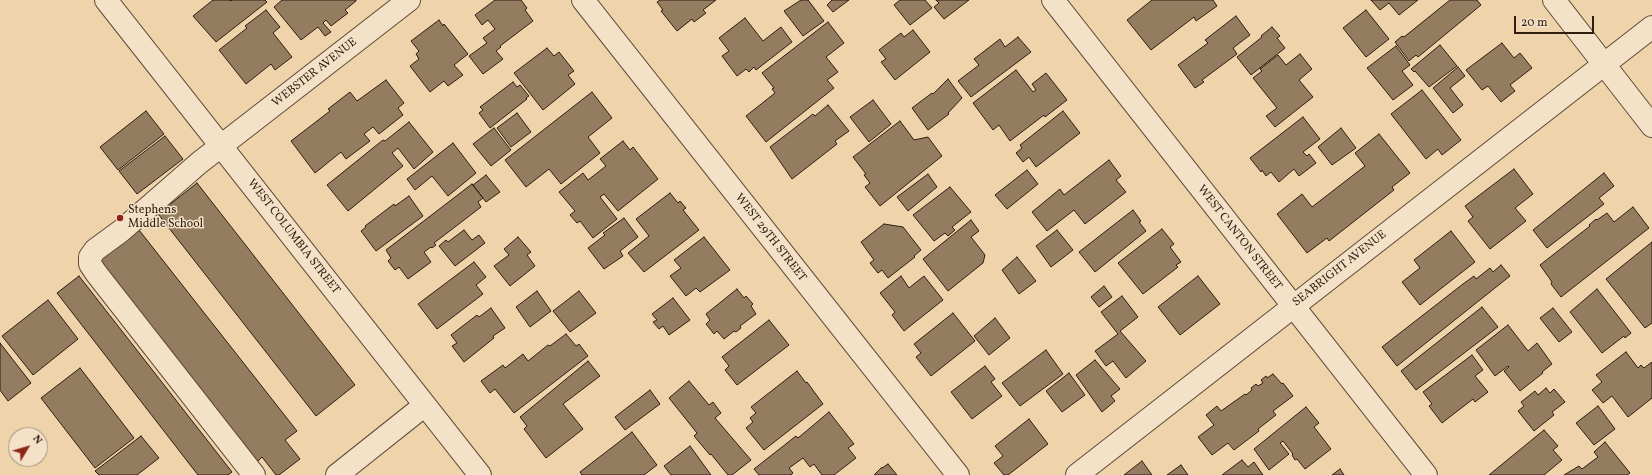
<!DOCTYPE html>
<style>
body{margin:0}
#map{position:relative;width:1652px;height:475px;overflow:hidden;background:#eed3ab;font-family:Vollkorn,serif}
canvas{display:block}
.north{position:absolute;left:8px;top:427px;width:40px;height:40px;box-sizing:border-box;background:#f4e2c8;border:1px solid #a6937e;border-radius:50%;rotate:52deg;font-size:11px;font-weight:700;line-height:16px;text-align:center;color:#311d0f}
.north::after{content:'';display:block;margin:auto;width:14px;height:18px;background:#8f2418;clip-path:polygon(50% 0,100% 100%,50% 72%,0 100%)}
.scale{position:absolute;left:1514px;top:16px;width:80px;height:18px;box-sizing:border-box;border:2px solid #311d0f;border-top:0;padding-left:5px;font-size:12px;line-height:14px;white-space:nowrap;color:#311d0f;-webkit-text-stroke:3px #f4e2c8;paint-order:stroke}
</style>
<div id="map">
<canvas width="1652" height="475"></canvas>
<div class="north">N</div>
<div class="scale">20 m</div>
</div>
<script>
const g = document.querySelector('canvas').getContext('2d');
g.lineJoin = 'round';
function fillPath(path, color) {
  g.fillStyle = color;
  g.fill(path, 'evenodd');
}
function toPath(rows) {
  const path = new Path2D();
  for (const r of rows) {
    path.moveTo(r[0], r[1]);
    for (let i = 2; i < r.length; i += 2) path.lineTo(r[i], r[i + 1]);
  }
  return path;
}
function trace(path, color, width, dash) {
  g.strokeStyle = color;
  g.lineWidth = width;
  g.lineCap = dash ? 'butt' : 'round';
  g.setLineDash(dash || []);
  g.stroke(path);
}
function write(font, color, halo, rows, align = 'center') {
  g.font = font + ' Vollkorn,serif';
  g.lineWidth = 3;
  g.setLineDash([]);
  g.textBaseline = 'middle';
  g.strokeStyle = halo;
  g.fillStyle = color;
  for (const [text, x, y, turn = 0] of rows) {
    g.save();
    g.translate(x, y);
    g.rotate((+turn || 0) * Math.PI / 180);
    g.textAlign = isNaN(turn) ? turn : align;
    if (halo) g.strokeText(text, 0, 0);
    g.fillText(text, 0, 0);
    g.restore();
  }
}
const building = toPath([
 [213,0,230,0,231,1,232,0,265,0,267,2,216,42,193,16,213,0],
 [282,0,356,0,356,1,345,10,348,13,331,26,326,20,323,23,331,32,325,36,318,27,301,40,274,7,282,0],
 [495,0,521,0,527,8,525,10,533,21,500,46,501,47,496,51,503,59,483,74,469,56,487,43,483,38,495,29,488,20,482,25,475,15,495,0],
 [660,0,716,0,703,10,706,13,694,22,692,19,677,31,661,11,663,10,657,2,660,0],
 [801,0,808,0,824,21,803,36,784,11,801,0],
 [832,0,849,0,833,12,827,5,832,0],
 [900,0,925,0,932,8,910,25,894,5,900,0],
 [936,0,969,0,944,19,934,7,939,3,936,0],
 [1152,0,1213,0,1217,6,1196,21,1194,17,1151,50,1127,20,1152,0],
 [1371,0,1418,0,1399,15,1389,3,1380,10,1371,0],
 [1450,0,1477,0,1481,5,1418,57,1416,55,1409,61,1395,42,1402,36,1404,37,1450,0],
 [266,10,280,27,273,33,292,57,275,70,271,64,246,84,219,50,247,28,245,26,266,10],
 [1366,10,1389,39,1366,57,1343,28,1366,10],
 [1236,16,1250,35,1233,48,1237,54,1202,80,1204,82,1195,88,1178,65,1208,43,1205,40,1236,16],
 [745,18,763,41,781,27,792,42,756,70,754,67,749,72,746,69,737,76,722,56,729,51,719,38,745,18],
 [439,20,443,26,444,24,468,54,454,65,463,75,448,86,444,81,430,92,410,66,419,59,416,54,419,51,411,41,439,20],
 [828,22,844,43,826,57,838,72,827,80,834,88,766,142,746,116,775,93,772,89,774,88,762,73,828,22],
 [1272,27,1280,36,1277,38,1285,48,1251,75,1237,57,1262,37,1261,36,1272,27],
 [913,30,930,52,895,80,881,62,886,59,879,50,901,33,904,37,913,30],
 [1018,37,1031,52,971,97,958,81,979,65,974,59,1000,39,1005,47,1018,37],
 [1502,43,1514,58,1520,53,1532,68,1510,85,1515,91,1501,102,1488,86,1482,90,1466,70,1502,43],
 [1440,45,1457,66,1429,87,1415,71,1414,72,1411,69,1440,45],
 [1396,46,1410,65,1402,71,1413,85,1393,100,1367,68,1396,46],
 [547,48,554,56,559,52,574,71,568,75,575,84,543,110,514,73,547,48],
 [1300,54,1312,69,1299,80,1313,97,1275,127,1266,116,1277,108,1253,78,1262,71,1260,69,1278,55,1286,65,1300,54],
 [1458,67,1465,76,1450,88,1463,105,1453,113,1433,88,1458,67],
 [1016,70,1033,92,1036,90,1032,84,1046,73,1067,100,1045,117,1044,115,1010,141,999,125,993,130,973,103,1016,70],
 [948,79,962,98,948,113,949,114,928,130,912,108,932,93,933,94,948,79],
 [386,80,404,103,398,108,403,115,379,134,373,127,364,134,370,141,346,159,341,152,315,173,291,141,330,111,328,109,350,92,357,101,386,80],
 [513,82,517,87,520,85,529,96,526,98,527,99,490,128,479,113,483,110,480,107,513,82],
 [1422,90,1461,140,1442,155,1438,149,1426,159,1391,114,1422,90],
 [592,92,612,118,588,137,600,153,561,184,549,169,526,187,505,160,592,92],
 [873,100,891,124,869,142,850,117,873,100],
 [828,105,849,131,835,141,837,144,792,179,770,147,813,114,815,116,828,105],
 [146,111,164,134,118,170,100,147,146,111],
 [1063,111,1080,133,1036,167,1029,157,1023,162,1016,153,1022,148,1020,145,1063,111],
 [517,113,531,132,511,147,497,128,517,113],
 [1303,117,1320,139,1303,152,1307,156,1309,154,1316,163,1299,176,1294,169,1279,182,1271,172,1266,176,1262,170,1261,172,1250,158,1303,117],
 [900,121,914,140,928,137,942,156,880,206,865,187,870,183,864,175,866,174,853,157,900,121],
 [409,122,433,152,414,169,398,148,392,153,403,166,348,211,327,185,383,140,385,141,409,122],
 [494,128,511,150,491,166,473,144,494,128],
 [1341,128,1356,148,1332,165,1318,147,1341,128],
 [1379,134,1410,173,1392,187,1394,190,1329,241,1327,238,1307,253,1277,214,1302,194,1312,207,1365,166,1355,153,1379,134],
 [165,136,183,159,137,194,119,171,165,136],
 [623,141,630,150,633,147,658,179,618,211,604,194,600,197,617,219,593,238,580,221,577,223,570,215,575,211,559,192,583,173,588,180,606,166,600,159,623,141],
 [453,143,476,173,448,196,432,176,415,190,407,179,453,143],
 [1109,160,1121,176,1116,180,1126,192,1085,224,1074,210,1047,231,1032,212,1060,189,1064,195,1109,160],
 [1514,169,1533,194,1515,208,1526,221,1490,249,1468,221,1473,217,1465,206,1514,169],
 [1027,170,1038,184,1007,209,995,195,1027,170],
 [1604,173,1614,186,1599,198,1604,204,1547,248,1533,230,1604,173],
 [928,174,937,187,908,211,897,197,928,174],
 [486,175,500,192,486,202,473,185,486,175],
 [197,183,355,385,316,416,158,214,197,183],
 [472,184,483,198,478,202,481,207,434,243,436,245,432,248,431,247,424,252,431,262,408,279,399,267,395,270,388,261,391,258,386,250,472,184],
 [950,187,971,212,952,227,955,230,948,236,945,233,934,241,913,215,950,187],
 [670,193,678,203,680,201,686,208,683,210,699,230,644,272,628,253,649,236,636,219,670,193],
 [409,196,423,216,376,251,361,231,366,227,365,226,394,204,395,206,409,196],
 [1633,207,1649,228,1561,297,1551,284,1552,282,1540,265,1590,226,1589,225,1596,219,1597,220,1607,213,1614,222,1633,207],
 [1133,210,1141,221,1139,222,1146,231,1095,272,1079,252,1133,210],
 [624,218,638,237,620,251,623,256,604,269,588,248,605,235,603,233,624,218],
 [971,220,979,231,971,237,985,255,983,263,948,291,923,259,971,220],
 [884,224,903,227,921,250,914,256,915,257,888,278,882,270,878,273,870,263,874,260,861,242,884,224],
 [1162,229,1174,244,1170,247,1181,262,1176,265,1178,267,1143,294,1118,263,1162,229],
 [139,230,297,431,285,440,300,459,279,475,276,475,262,457,257,462,99,260,139,230],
 [464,230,472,240,479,235,485,243,455,266,439,246,446,240,448,242,464,230],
 [1057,230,1073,250,1051,267,1036,246,1057,230],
 [1451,231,1475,262,1420,305,1402,282,1420,268,1414,260,1451,231],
 [518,237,531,252,527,255,535,266,510,286,494,266,509,255,504,249,518,237],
 [704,237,730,270,700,292,696,288,686,296,670,276,681,268,674,260,704,237],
 [1652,242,1652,323,1645,328,1606,279,1652,242],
 [1017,257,1036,281,1019,294,1002,270,1017,257],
 [474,262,486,277,476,285,483,294,437,329,418,304,474,262],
 [1501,265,1510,276,1397,366,1382,347,1463,284,1474,276,1476,279,1490,268,1493,272,1501,265],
 [79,276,232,472,228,475,198,475,57,293,79,276],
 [901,276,909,288,924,276,943,300,904,331,892,315,895,312,880,293,901,276],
 [1198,276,1220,304,1180,335,1158,307,1198,276],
 [1104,286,1112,297,1099,307,1091,297,1104,286],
 [737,289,744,298,746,296,753,304,751,306,756,314,740,326,741,328,736,332,734,331,724,339,717,331,714,334,706,324,710,320,706,314,737,289],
 [1597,289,1631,333,1625,338,1624,336,1602,353,1570,312,1597,289],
 [537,291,551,311,530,327,516,307,537,291],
 [579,291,596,313,570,332,553,311,579,291],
 [1122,296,1138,317,1120,331,1146,361,1126,378,1113,361,1106,366,1095,351,1118,334,1101,312,1122,296],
 [673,298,690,320,669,335,663,326,659,329,653,322,657,320,652,314,673,298],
 [48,300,78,339,33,375,2,336,48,300],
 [1482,307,1498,327,1416,390,1401,371,1482,307],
 [491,308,505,328,493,336,494,338,464,362,452,346,457,343,451,335,477,315,479,317,491,308],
 [1553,308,1572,332,1559,342,1540,318,1553,308],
 [953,313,975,341,931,376,916,357,921,353,914,344,953,313],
 [995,318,1010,338,989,355,974,336,995,318],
 [769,320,789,345,737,385,725,370,729,366,722,357,769,320],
 [1508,325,1528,351,1537,343,1552,364,1542,372,1543,373,1520,391,1504,371,1509,367,1508,366,1495,376,1476,350,1508,325],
 [566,334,576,346,579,344,588,356,514,413,495,389,490,393,481,381,503,365,505,368,523,354,528,361,548,345,550,346,566,334],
 [0,343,31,383,8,401,0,390,0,343],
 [1046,350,1063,374,1020,406,1002,383,1046,350],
 [1626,352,1638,368,1641,365,1644,368,1652,362,1652,398,1628,417,1612,396,1603,403,1592,390,1602,382,1596,375,1626,352],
 [1472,355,1483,370,1475,376,1488,392,1475,402,1473,399,1442,423,1429,406,1432,404,1423,392,1472,355],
 [1095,360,1120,389,1111,396,1115,401,1102,412,1076,375,1095,360],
 [588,361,600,376,563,404,583,429,546,458,524,429,527,426,520,417,588,361],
 [985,366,995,379,991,382,1002,396,972,419,951,392,985,366],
 [80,368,134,438,95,468,41,398,80,368],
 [797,371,806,383,807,382,823,404,764,450,746,428,753,422,750,418,756,413,751,407,797,371],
 [1069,373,1085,395,1062,412,1046,391,1069,373],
 [1273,374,1282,384,1283,383,1293,396,1273,411,1276,415,1258,429,1259,431,1234,450,1228,443,1212,455,1198,437,1214,425,1206,415,1217,406,1221,411,1245,394,1246,395,1252,390,1251,388,1256,384,1258,386,1263,383,1261,380,1266,376,1267,378,1273,374],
 [689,381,709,405,713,402,721,413,715,418,751,460,732,475,728,475,711,454,710,455,694,436,697,433,669,398,689,381],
 [1546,388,1550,393,1554,389,1565,402,1552,412,1554,415,1534,431,1518,411,1524,406,1521,402,1535,391,1538,395,1546,388],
 [650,390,660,404,625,430,615,417,650,390],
 [1598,406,1615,429,1594,445,1576,423,1598,406],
 [1306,407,1319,423,1314,427,1331,449,1305,469,1297,459,1295,460,1292,455,1293,454,1283,441,1280,443,1289,454,1269,470,1254,449,1306,407],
 [829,412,854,444,848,448,856,458,834,475,822,475,814,464,810,467,803,458,789,468,793,473,791,475,759,475,754,469,796,436,798,438,829,412],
 [1029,419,1048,444,1008,475,1004,475,994,463,1003,456,995,446,1029,419],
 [1544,430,1558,446,1553,450,1562,460,1544,475,1489,475,1544,430],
 [632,432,657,465,644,475,582,475,580,472,632,432],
 [141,436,159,458,137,475,99,475,95,471,141,436],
 [1605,442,1630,473,1627,475,1564,475,1579,466,1582,469,1598,457,1594,452,1605,442],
 [690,446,711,475,671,475,664,466,690,446],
 [1242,460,1248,467,1254,462,1263,475,1222,475,1242,460],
 [1142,461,1152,475,1124,475,1142,461],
 [888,464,897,475,874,475,882,467,882,468,888,464],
 [1181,465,1188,475,1167,475,1181,465],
 [1340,469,1344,475,1332,475,1340,469]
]);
fillPath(building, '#937c60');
trace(building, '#311d0f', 1);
const minor = toPath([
 [106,0,480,475],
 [583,0,958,475],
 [1053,0,1426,475],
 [1554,0,1652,126],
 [254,475,96,273,90,264,90,257,95,250,121,231,199,163,409,0],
 [337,475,425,405],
 [1077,475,1652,27]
]);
trace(minor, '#604a36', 24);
trace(minor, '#f4e2c8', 22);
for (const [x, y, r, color] of [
 [120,218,4,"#8f2418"]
]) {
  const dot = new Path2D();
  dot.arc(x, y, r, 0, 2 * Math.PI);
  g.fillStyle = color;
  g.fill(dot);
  trace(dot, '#f4e2c8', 1.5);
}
write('12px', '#311d0f', '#f4e2c8', [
 ["WEBSTER AVENUE",315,73,-38],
 ["WEST COLUMBIA STREET",293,237,52],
 ["WEST 29TH STREET",770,238,52],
 ["WEST CANTON STREET",1239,238,52],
 ["SEABRIGHT AVENUE",1340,269,-38]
]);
write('12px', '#311d0f', '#f4e2c8', [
 ["Stephens",128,211],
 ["Middle School",128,225]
], 'left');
</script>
